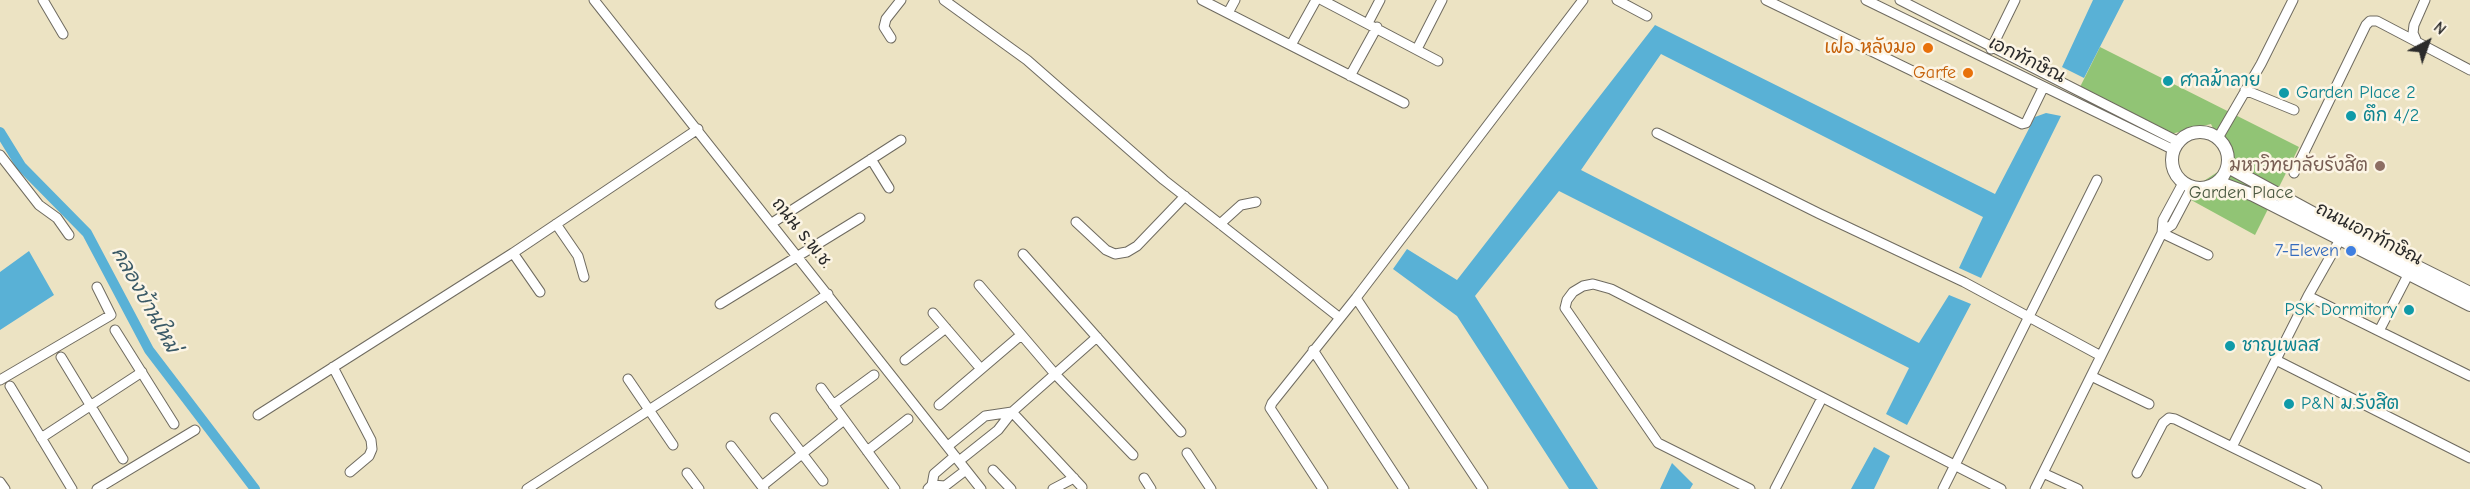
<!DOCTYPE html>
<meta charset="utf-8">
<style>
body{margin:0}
#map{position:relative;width:2470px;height:489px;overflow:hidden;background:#ece3c3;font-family:"Comic Neue",sans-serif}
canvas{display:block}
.north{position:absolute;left:2398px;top:12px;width:60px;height:60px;-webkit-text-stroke:4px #fcf5e5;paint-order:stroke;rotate:41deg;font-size:16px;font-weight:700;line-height:24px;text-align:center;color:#2b2b2b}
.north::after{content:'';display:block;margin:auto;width:21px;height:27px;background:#2b2b2b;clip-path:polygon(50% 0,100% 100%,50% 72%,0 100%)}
</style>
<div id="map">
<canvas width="2470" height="489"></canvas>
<div class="north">N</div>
</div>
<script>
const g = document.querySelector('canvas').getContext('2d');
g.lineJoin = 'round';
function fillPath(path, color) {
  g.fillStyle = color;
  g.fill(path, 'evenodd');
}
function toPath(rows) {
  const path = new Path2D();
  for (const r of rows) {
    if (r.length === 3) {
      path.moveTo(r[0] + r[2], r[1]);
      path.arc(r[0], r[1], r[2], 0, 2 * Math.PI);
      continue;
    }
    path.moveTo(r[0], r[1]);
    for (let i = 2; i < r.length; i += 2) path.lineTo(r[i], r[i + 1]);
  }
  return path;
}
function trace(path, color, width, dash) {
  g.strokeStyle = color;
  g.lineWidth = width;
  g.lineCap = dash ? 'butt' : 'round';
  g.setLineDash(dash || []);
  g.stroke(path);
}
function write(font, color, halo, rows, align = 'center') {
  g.font = font + ' "Comic Neue","Playpen Sans Thai",sans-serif';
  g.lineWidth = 5;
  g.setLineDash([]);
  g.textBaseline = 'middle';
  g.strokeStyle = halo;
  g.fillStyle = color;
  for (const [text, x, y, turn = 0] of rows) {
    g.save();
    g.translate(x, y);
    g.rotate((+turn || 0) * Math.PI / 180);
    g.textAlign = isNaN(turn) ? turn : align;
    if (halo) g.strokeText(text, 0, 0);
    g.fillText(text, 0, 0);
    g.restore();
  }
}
fillPath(toPath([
 [2100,47,2299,147,2255,235,2182,195,2230,164,2211,124,2171,134,2079,89]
]), '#91c475');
fillPath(toPath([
 [2093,0,2124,0,2084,78,2062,67],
 [1655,25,1995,194,2035,117,2046,113,2061,116,1981,278,1959,268,1983,217,1661,54,1581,170,1919,343,1949,295,1971,304,1907,425,1886,414,1909,368,1559,191,1475,296,1598,489,1569,489,1457,316,1393,269,1407,249,1457,280],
 [29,251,54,295,0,330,0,272],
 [1874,447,1890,456,1874,489,1851,489],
 [1672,463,1693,484,1690,489,1660,489]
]), '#59b1d6');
trace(toPath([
 [0,132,21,166,87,233,149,350,255,489]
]), '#59b1d6', 10);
const minor = toPath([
 [43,0,63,34],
 [594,0,981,489],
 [944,0,1027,60,1164,180,1340,318],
 [1202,0,1404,103],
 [1322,0,1438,61],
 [1617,0,1647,16],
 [1766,0,2022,124,2026,123,2043,88],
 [1866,0,2174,150],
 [1900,0,2179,142],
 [2425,0,2414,25,2413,33,2417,42,2470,70],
 [1228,13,1235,0],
 [1368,23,1380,0],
 [891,38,884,27,886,19,901,0],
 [1291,45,1316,0],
 [1417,49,1442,0],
 [1991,49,2015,0],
 [1350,76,1377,27],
 [2245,90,2294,110],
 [1657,133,1820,214,1964,282,2101,356],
 [2218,138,2261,64,2293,0],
 [0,155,39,205,57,218,69,235],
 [871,159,889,188],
 [2294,173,2366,25,2370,21,2377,21,2417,42],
 [1076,222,1106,250,1115,254,1127,252,1137,246,1185,196],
 [772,223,901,140],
 [556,224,578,256,584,277],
 [1220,224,1241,205,1256,202],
 [2163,231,2172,225,2192,187],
 [2162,233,2208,255],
 [513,253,540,292],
 [1023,254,1181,432],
 [979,285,1055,374,1133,455],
 [2308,296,2470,376],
 [1356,298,1483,489],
 [720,304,860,218],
 [933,313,981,369],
 [115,330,174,424],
 [2379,331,2408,275],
 [1313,350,1404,489],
 [61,357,123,459],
 [905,360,946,328],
 [2276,360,2470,458],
 [333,367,371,440,372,449,369,456,350,472],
 [2091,376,2149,404],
 [628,379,673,445],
 [0,380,111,315,97,287],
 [10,386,72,489],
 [821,388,895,489],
 [833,405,874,375],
 [939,405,1021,335],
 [258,415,513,253,698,129],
 [775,418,823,481],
 [41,438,142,372],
 [731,446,764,489],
 [948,446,985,416,1012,412,998,430,959,461],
 [2232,447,2308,296,2342,236],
 [867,451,908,419],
 [1187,453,1211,489],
 [993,470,1011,489],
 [687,473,699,489],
 [2043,473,2078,489],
 [2137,473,2163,423,2169,418,2175,419,2317,489],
 [1144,478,1151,489],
 [0,482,5,489],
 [932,485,945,486,966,470],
 [762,486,844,420],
 [1082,487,1012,412,1097,337],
 [97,489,195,430],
 [527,489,828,294],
 [928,489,932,485,934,474,955,456],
 [1053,489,1074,478],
 [1323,489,1274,414,1270,408,1272,403,1356,298,1583,0],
 [1750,489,1658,443,1565,308,1567,300,1573,292,1583,286,1593,284,1611,289,2001,489],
 [1775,489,1822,398],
 [1943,489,2097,180],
 [2035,489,2162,233,2163,220,2183,183]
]);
const tertiary = toPath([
 [2200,160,28],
 [2228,167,2344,230,2470,293],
 [2218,182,2253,195,2470,305]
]);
trace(minor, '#6f6b60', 11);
trace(tertiary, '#6f6b60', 14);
trace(minor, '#fff', 9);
trace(tertiary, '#fff', 12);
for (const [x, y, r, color] of [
 [1928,48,6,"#e8710a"],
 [1968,73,6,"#e8710a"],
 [2168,81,6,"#0f9aa8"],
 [2284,93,6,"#0f9aa8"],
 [2351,116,6,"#0f9aa8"],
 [2380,166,6,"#8d6e63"],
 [2351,251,6,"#3f7fe0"],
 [2409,310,6,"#0f9aa8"],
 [2230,346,6,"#0f9aa8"],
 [2289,404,6,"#0f9aa8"]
]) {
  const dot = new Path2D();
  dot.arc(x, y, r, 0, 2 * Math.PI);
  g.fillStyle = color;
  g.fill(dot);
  trace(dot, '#fcf5e5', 2);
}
write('18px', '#c56008', '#fcf5e5', [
 ["เฝอ หลังมอ",1916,48],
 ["Garfe",1956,73]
], 'right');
write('18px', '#2b2b2b', '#fcf5e5', [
 ["เอกทักษิณ",2027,60,26],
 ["ถนน ร.พ.ช.",802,233,51],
 ["ถนนเอกทักษิณ",2369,234,27]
]);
write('18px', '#0d838f', '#fcf5e5', [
 ["ศาลม้าลาย",2180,81],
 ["Garden Place 2",2296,93],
 ["ตึก 4/2",2363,116],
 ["PSK Dormitory",2397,310,"right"],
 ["ชาญเพลส",2242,346],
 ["P&N ม.รังสิต",2301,404]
], 'left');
write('18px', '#785e54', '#fcf5e5', [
 ["มหาวิทยาลัยรังสิต",2368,166]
], 'right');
write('18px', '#4a5941', '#fcf5e5', [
 ["Garden Place",2241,193]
]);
write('18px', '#366cbe', '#fcf5e5', [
 ["7-Eleven",2339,251]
], 'right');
write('italic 20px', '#3b5a67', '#fcf5e5', [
 ["คลองบ้านใหม่",145,300,61]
]);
</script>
